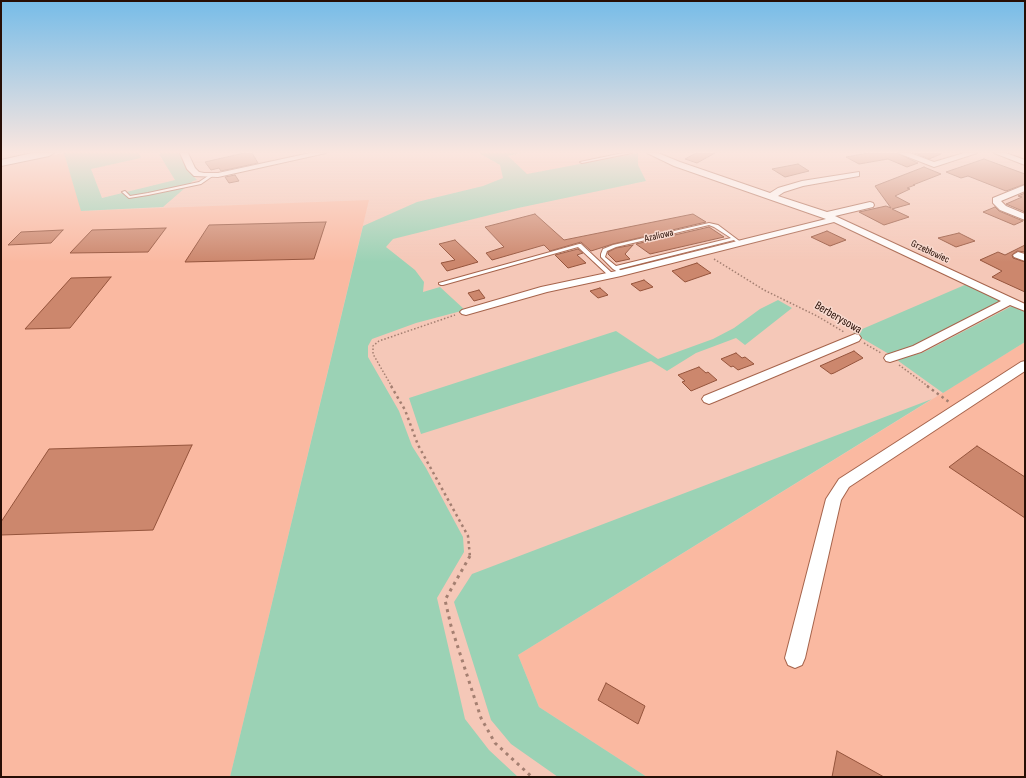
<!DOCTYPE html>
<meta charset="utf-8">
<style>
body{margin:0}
#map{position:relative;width:1026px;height:778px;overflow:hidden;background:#f5c8b8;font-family:"Sofia Sans Condensed",sans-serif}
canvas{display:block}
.frame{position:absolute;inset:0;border:2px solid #270e05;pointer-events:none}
</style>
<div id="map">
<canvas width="1026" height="778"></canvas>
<div class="frame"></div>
</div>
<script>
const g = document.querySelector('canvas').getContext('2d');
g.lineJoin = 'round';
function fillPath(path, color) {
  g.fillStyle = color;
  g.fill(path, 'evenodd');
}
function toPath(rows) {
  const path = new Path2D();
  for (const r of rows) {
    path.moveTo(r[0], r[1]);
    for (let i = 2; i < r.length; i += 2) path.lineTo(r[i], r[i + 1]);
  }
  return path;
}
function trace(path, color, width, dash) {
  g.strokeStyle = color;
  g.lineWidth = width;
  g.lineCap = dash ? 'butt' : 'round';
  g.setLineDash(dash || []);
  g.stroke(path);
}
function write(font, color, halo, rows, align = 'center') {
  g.font = font + ' "Sofia Sans Condensed",sans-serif';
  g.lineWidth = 3;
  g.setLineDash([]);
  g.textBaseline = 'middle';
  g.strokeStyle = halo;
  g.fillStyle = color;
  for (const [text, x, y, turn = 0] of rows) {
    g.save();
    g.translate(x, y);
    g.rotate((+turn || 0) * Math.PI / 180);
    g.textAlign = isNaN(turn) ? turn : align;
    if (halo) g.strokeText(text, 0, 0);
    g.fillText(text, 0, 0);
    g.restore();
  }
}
fillPath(toPath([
 [64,153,82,211,369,200,230,777,1,777,1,165],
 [1025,342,1025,777,647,777,539,707,518,655]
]), '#fab9a1');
fillPath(toPath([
 [64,153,139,153,141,158,91,169,102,198,175,180,159,154,161,153,180,153,188,170,197,180,193,181,163,207,81,211],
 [479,153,521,153,508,156,527,174,638,153,638,165,646,181,518,208,393,239,386,247,415,270,424,282,423,292,440,287,465,310,416,323,372,339,368,346,368,357,399,411,412,446,426,468,463,537,464,552,437,598,465,719,489,750,518,777,230,777,363,226,417,202,483,186,503,178,500,165],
 [967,284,1003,301,913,346,889,354,853,333],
 [778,300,792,308,745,345,736,338,696,353,667,371,651,361,421,434,409,398,616,331,658,359,713,339,734,328,760,309],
 [1012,306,1025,312,1025,342,943,393,897,360,924,352],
 [932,399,518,655,539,707,647,777,558,777,511,744,491,720,454,602,472,574]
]), '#9bd2b5');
const building = toPath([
 [244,153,252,153,258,163,221,171,219,168,211,170,205,162,244,153],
 [696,153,715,153,697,163,685,159,696,153],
 [868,153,897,153,918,163,907,167,888,159,859,164,846,157,868,153],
 [915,153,941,153,941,154,929,159,915,153],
 [984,159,1025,174,1025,184,1006,191,968,176,961,178,946,172,984,159],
 [798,164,809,171,785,177,772,169,798,164],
 [924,167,941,174,913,185,915,185,907,188,910,189,895,196,910,204,892,209,909,217,884,225,859,212,886,206,891,208,875,186,924,167],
 [235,175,239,181,229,183,225,177,235,175],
 [1025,193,1025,212,1006,204,1022,197,1018,196,1025,193],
 [995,207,999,211,1023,221,1014,225,983,212,995,207],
 [535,214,564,240,693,214,706,222,613,244,591,251,581,242,550,251,544,245,492,260,486,253,504,247,485,227,535,214],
 [326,222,314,259,185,262,209,225,326,222],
 [709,227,724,237,650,254,636,244,709,227],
 [166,228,148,252,70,253,92,230,166,228],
 [63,230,51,243,8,245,21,232,63,230],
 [827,231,846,240,830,246,811,237,827,231],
 [959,233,975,241,956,247,938,238,959,233],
 [455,240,478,262,447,271,441,263,455,260,439,244,455,240],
 [633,245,625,254,630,259,616,262,608,254,608,252,616,248,633,245],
 [1025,245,1025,252,1017,251,1012,255,1013,258,1025,262,1025,292,992,277,1002,271,980,260,998,252,1005,255,1025,245],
 [578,249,583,253,577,255,586,263,568,268,555,255,578,249],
 [697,263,711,273,685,282,672,271,697,263],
 [111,277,70,328,25,329,71,278,111,277],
 [644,280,653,287,640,291,631,284,644,280],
 [600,288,608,295,598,298,590,291,600,288],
 [479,290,485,298,474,301,468,293,479,290],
 [854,351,863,358,834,373,831,374,820,366,854,351],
 [736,353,742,358,745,357,754,364,738,370,733,366,731,367,721,359,736,353],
 [699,367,706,373,708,372,717,380,691,391,682,382,685,381,678,375,699,367],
 [192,445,153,530,1,535,1,522,49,449,192,445],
 [977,446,1025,477,1025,518,949,467,977,446],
 [606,683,645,706,638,724,598,700,606,683],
 [837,751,884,777,832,777,837,751]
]);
fillPath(building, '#cc876d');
trace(building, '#95543c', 1);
const lane = toPath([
 [623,153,632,153,582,163,580,162,623,153],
 [211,174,214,175,201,184,148,195,129,198,122,192,125,191,130,196,148,193,199,182,211,174],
 [709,223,718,225,742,243,740,244,738,244,734,240,619,269,623,273,621,274,613,269,601,257,601,254,603,249,613,245,709,223],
 [709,225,714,227,731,238,616,266,605,257,607,251,616,247,709,225],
 [579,244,581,244,613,274,613,276,609,276,578,247,443,285,441,285,439,284,439,283,579,244]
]);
const street = toPath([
 [180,153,188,153,195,168,199,172,204,173,218,173,310,153,326,153,218,177,194,176,187,169,180,153],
 [647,153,658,153,680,162,770,193,778,188,802,181,859,172,859,176,803,186,784,192,778,196,827,212,870,202,873,203,874,205,873,207,835,216,1025,304,1025,311,1010,305,921,352,890,362,886,361,884,358,886,355,913,346,1001,301,834,222,621,276,547,292,466,315,462,314,460,312,462,310,541,287,621,270,826,219,674,166,647,153],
 [898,153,910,153,934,162,964,153,977,153,934,167,898,153],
 [994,153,1006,153,1025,160,1025,165,994,153],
 [1025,185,1025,191,1001,201,1006,206,1025,214,1025,220,1000,210,993,203,993,198,1025,185],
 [1018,252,1025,254,1025,261,1014,257,1013,255,1018,252],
 [855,334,859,335,861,338,859,341,714,402,709,404,704,402,702,399,704,396,855,334],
 [1025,361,1025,371,849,487,841,500,805,658,802,665,795,668,788,665,785,658,826,499,839,479,1021,362,1025,361]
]);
const secondary = toPath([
 [32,153,54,153,49,156,1,166,1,160,32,153]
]);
trace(lane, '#a6644c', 2);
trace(street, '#a6644c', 2);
trace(secondary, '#a6644c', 2);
trace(toPath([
 [714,259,764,290,817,316,844,332],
 [864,343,881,353],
 [899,365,929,387],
 [392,387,373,354,373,346,379,341,455,315]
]), '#a47f71', 1.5, [1.5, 2]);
trace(toPath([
 [391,386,405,410,418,445,468,536,470,557],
 [927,386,949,402]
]), '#a47f71', 2.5, [2.5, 3.5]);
trace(toPath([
 [470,556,445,600,451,626,481,718,495,743,532,777]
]), '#a47f71', 3, [3, 4.5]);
fillPath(lane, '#fff');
fillPath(street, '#fff');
fillPath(secondary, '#fff');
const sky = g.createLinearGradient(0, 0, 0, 262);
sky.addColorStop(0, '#76bce8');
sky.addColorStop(0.58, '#fae6df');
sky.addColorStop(1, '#fae6df00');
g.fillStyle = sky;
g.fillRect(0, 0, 1026, 262);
write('10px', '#270e05', '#f8d9ce', [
 ["Azaliowa",659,236,-13],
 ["Grzebłowiec",930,252,25]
]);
write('12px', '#270e05', '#f8d9ce', [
 ["Berberysowa",838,318,30]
]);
</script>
